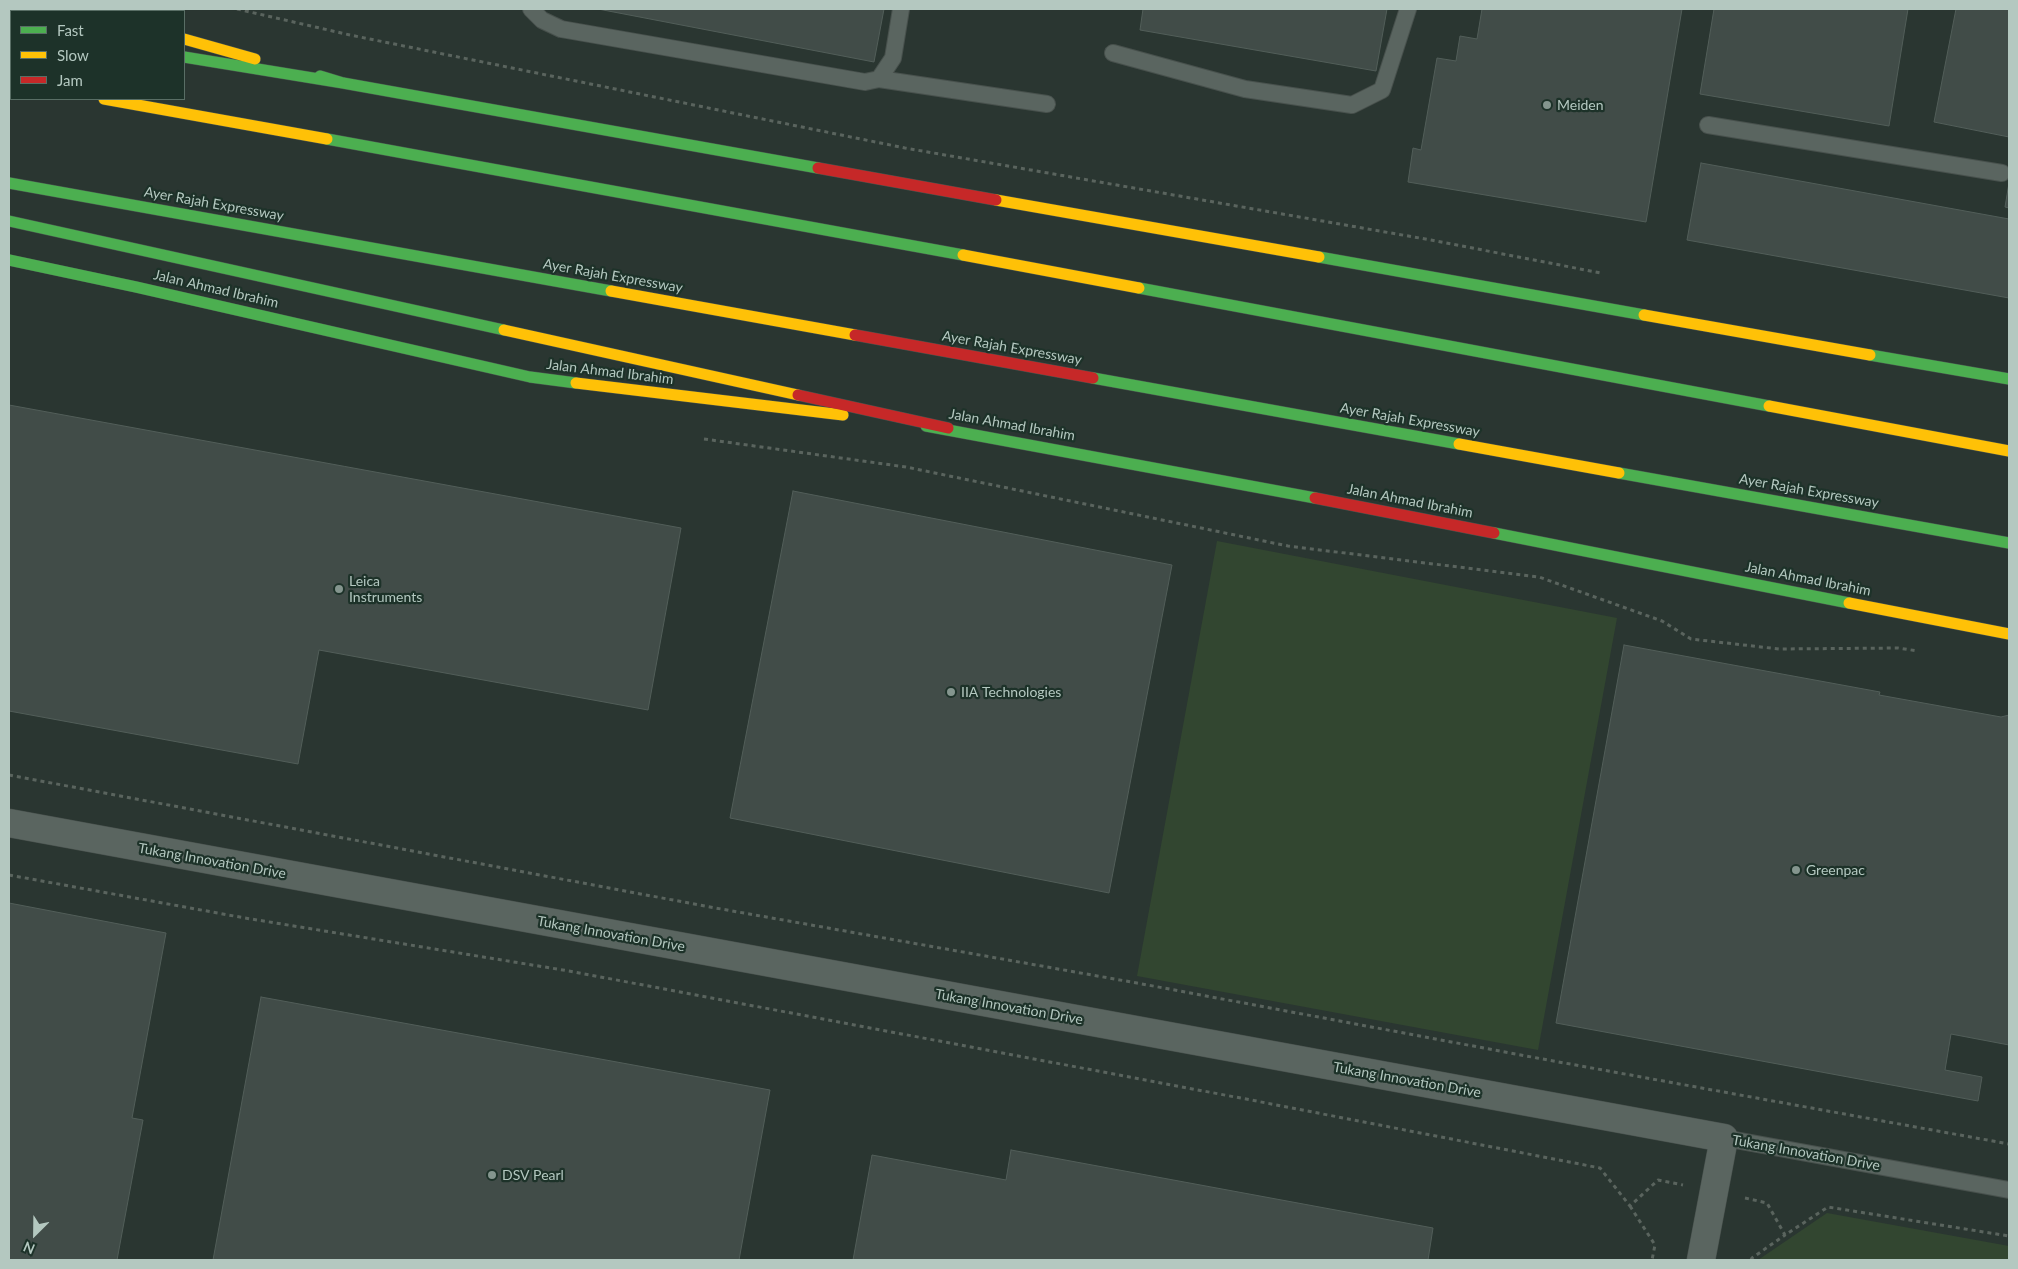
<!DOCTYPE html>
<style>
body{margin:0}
#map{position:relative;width:2018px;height:1269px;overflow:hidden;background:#2a3631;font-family:Lato,sans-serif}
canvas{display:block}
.frame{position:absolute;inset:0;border:10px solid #b4c8c0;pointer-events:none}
.legend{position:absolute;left:10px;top:10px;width:175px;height:90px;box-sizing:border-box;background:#1d3229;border:1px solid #596e65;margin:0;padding:6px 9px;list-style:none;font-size:15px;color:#b4c8c0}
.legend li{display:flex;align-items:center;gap:10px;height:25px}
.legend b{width:25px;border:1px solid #596e65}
.north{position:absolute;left:10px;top:1209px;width:50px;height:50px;-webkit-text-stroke:4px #1d3229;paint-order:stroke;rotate:203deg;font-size:14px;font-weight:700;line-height:20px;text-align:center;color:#b4c8c0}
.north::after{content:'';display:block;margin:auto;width:18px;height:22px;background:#b4c8c0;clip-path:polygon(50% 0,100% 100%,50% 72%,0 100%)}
</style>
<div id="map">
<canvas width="2018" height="1269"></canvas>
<div class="frame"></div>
<ul class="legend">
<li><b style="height:6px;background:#4caf50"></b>Fast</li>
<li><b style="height:6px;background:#ffc107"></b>Slow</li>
<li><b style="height:6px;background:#c62828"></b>Jam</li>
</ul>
<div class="north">N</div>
</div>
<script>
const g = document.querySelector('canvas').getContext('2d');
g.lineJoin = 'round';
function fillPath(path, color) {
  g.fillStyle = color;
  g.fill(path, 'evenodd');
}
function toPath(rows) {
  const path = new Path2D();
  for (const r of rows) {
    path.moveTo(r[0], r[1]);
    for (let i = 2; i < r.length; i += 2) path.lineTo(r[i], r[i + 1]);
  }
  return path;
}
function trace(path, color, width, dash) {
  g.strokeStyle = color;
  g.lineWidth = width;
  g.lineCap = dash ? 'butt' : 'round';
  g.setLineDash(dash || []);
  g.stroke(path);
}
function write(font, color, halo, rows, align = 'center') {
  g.font = font + ' Lato,sans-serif';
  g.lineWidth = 4.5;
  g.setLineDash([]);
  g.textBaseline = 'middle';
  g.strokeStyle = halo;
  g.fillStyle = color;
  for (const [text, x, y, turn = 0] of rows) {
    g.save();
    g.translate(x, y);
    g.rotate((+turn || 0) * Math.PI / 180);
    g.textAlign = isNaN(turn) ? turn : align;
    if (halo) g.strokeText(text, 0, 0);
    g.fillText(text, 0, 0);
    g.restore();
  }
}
fillPath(toPath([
 [1217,541,1617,618,1538,1050,1137,976],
 [1827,1213,2009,1246,2009,1260,1758,1260]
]), '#324630');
const building = toPath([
 [598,9,884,9,874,62,598,9],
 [1143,9,1387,9,1376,71,1140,30,1143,9],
 [1482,9,1682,9,1646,222,1408,182,1413,148,1421,150,1437,58,1456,61,1460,36,1477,39,1482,9],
 [1714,9,1908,9,1889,126,1700,94,1714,9],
 [1956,9,2009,9,2009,137,1934,122,1956,9],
 [1701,163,2009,219,2009,298,1687,240,1701,163],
 [2009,183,2009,208,2005,207,2009,183],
 [9,405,681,528,648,710,319,650,298,764,9,711,9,405],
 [793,491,1172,565,1109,893,730,818,793,491],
 [1624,645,1880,692,1879,695,2001,717,2009,715,2009,1045,1951,1034,1945,1070,1982,1077,1978,1101,1556,1023,1624,645],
 [9,903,166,933,132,1118,143,1120,117,1260,9,1260,9,903],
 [261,997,770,1090,739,1260,213,1260,261,997],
 [1011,1150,1433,1228,1428,1260,853,1260,872,1155,1006,1180,1011,1150]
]);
fillPath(building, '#414c48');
trace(building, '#525e59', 1);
const lane = toPath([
 [531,9,542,20,561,29,865,82,879,79,893,58,901,9],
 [1113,53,1245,89,1352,105,1382,90,1408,9],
 [879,79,1047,104],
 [1708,125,2002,173],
 [1724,1138,2009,1190]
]);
const street = toPath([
 [9,823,1724,1138,1701,1260]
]);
const fast = toPath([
 [71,9,80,11],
 [184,57,343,83],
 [320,76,343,83,818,168],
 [327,139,963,255],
 [9,183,611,291],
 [9,221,504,330],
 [1319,257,1644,315],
 [9,260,136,287,530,377,576,383],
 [1139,288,1769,406],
 [1870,355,2009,379],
 [1093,378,1459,444],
 [926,426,1315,498],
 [1619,473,2009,543],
 [1494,533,1849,603]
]);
const slow = toPath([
 [9,30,11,30],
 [184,39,255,59],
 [104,99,327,139],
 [996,200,1319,257],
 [963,255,1139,288],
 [611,291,855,335],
 [1644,315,1870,355],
 [504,330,798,395],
 [576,383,843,415],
 [1769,406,2009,451],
 [1459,444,1619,473],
 [1849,603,2009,634]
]);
const jam = toPath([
 [9,82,11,82],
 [818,168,996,200],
 [855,335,1093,378],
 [798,395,948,428],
 [1315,498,1494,533]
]);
trace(lane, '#48514d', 18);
trace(street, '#48514d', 29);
trace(fast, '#48534e', 12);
trace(slow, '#48534e', 12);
trace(jam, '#48534e', 12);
trace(toPath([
 [237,9,350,35,905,148,1431,240,1601,273],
 [704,439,906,467,1288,546,1539,577,1662,621,1691,639,1779,649,1898,648,1918,651],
 [9,775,710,907,1137,983,1537,1058,2009,1144],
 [9,875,245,918,569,971,1251,1100,1600,1168,1630,1206,1658,1180,1683,1185],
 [1745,1198,1767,1203,1785,1235,1828,1207,2009,1236],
 [1630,1206,1655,1245,1652,1260],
 [1751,1260,1752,1258,1785,1235]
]), '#5a645e', 3, [4, 4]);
trace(lane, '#5a6560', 16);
trace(street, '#5a6560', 28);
trace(fast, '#4caf50', 11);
trace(slow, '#ffc107', 11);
trace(jam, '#c62828', 11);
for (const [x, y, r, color] of [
 [1547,105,5,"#84958e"],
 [339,589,5,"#84958e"],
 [951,692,5,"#84958e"],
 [1796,870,5,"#84958e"],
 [492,1175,5,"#84958e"]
]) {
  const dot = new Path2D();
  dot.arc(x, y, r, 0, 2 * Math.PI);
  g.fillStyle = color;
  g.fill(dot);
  trace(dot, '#1d3229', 2);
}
write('14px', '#b4c8c0', '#1d3229', [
 ["Meiden",1557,105],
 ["Leica",349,581],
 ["Instruments",349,597],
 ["IIA Technologies",961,692],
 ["Greenpac",1806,870],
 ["DSV Pearl",502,1175]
], 'left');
write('14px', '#b4c8c0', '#1d3229', [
 ["Ayer Rajah Expressway",214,204,10],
 ["Ayer Rajah Expressway",613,276,10],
 ["Jalan Ahmad Ibrahim",216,289,13],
 ["Ayer Rajah Expressway",1012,348,10],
 ["Jalan Ahmad Ibrahim",610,372,7],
 ["Ayer Rajah Expressway",1410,420,10],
 ["Jalan Ahmad Ibrahim",1012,425,10],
 ["Ayer Rajah Expressway",1809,491,10],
 ["Jalan Ahmad Ibrahim",1410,501,11],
 ["Jalan Ahmad Ibrahim",1808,579,11],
 ["Tukang Innovation Drive",212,861,10],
 ["Tukang Innovation Drive",611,934,10],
 ["Tukang Innovation Drive",1009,1007,10],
 ["Tukang Innovation Drive",1407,1080,10],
 ["Tukang Innovation Drive",1806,1153,10]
]);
</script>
